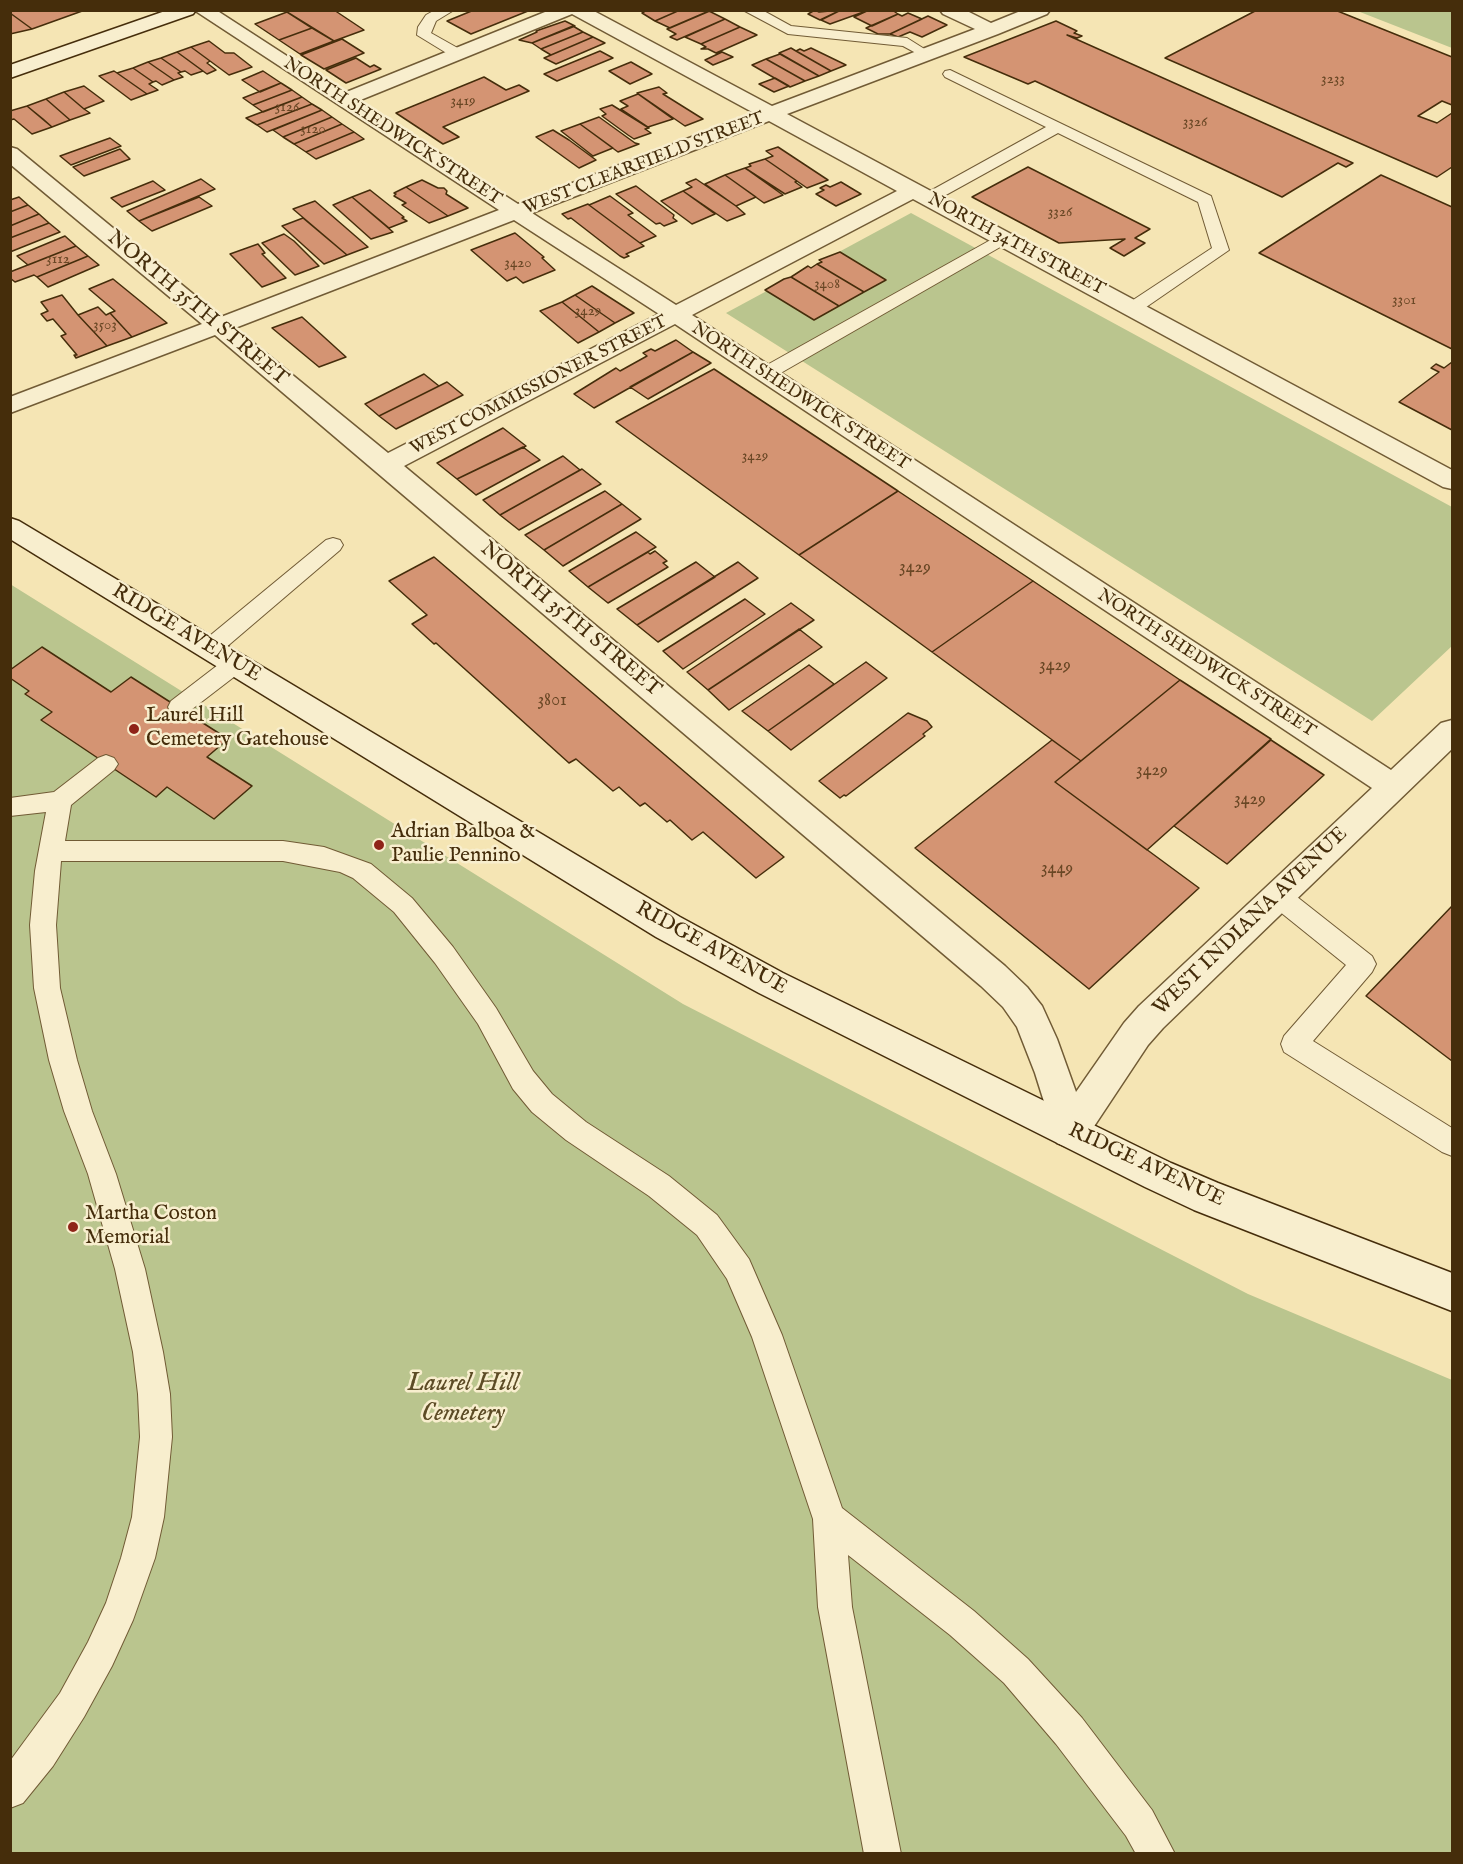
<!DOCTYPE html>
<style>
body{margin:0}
#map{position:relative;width:1463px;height:1864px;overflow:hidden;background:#f5e5b4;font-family:"IM FELL English",serif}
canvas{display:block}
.frame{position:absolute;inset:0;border:12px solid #452d0b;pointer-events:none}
</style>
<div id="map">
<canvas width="1463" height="1864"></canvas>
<div class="frame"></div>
</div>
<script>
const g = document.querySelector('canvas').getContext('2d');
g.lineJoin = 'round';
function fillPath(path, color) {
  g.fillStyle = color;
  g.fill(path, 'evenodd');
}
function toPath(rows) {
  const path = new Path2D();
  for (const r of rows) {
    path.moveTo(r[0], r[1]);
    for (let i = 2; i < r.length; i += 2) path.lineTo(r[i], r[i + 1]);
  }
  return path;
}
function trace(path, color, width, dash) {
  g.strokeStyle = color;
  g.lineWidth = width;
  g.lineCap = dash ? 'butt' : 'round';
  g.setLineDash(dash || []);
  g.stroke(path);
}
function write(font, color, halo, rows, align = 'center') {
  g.font = font + ' "IM FELL English",serif';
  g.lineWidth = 5;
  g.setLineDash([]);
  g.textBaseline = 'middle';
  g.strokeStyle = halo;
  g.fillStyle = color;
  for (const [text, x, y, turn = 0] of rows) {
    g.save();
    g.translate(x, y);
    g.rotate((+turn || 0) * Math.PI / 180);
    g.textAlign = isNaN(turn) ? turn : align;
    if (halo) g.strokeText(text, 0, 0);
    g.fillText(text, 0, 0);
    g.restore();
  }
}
fillPath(toPath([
 [1357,11,1452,11,1452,48,1360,12],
 [911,213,1452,507,1452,646,1372,721,726,313],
 [10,584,683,1004,1248,1294,1452,1380,1452,1853,11,1853]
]), '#bac58e');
const building = toPath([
 [85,10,32,29,10,13,11,10,85,10],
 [292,10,334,10,364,30,334,41,287,12,292,10],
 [474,10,527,10,528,11,471,34,447,21,474,10],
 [647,10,680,10,655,21,642,13,647,10],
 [680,10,712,10,670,28,655,21,680,10],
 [815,10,819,12,841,10,820,20,808,14,815,10],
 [841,10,869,10,830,24,821,20,841,10],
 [869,10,899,10,895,12,898,14,872,26,854,17,869,10],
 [1257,10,1335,10,1452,57,1452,105,1442,101,1418,116,1437,123,1452,113,1452,167,1437,177,1165,58,1257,10],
 [709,11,725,19,677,40,670,37,676,34,667,29,709,11],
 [287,12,312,28,279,40,255,24,287,12],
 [10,13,32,29,10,34,10,13],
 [908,13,922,19,890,34,878,34,866,28,898,14,902,16,908,13],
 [928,16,947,25,922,37,910,32,898,37,890,34,928,16],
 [725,19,740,27,701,44,685,37,725,19],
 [565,21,575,26,532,43,519,40,537,32,536,31,565,21],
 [1056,21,1077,31,1074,33,1082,36,1077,38,1067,35,1353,163,1346,167,1338,163,1282,197,1035,81,1028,84,964,57,1056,21],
 [573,26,583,32,541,49,532,43,573,26],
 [740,27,757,35,716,53,708,49,701,49,706,47,701,44,740,27],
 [312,28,334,41,300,54,279,40,312,28],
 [583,32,593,37,551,55,541,49,583,32],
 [593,37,605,43,556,64,544,58,593,37],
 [342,39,364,53,324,69,301,55,342,39],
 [209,41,225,53,234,53,252,67,229,75,191,47,209,41],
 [191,47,210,61,207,63,216,70,207,74,177,52,191,47],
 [791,48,796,51,831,71,819,76,779,53,791,48],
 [811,48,846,65,831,71,796,51,800,49,804,51,811,48],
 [600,51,613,58,557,81,544,74,600,51],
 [177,52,203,71,191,75,185,71,181,72,161,58,177,52],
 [722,52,733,57,713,65,705,60,722,52],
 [780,54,819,76,805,81,766,59,780,54],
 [161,58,181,72,178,73,183,77,174,80,148,62,161,58],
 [356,58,370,67,374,65,381,69,346,83,326,70,356,58],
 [766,59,805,81,790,87,752,65,766,59],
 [148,62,174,80,162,85,156,81,153,82,133,68,148,62],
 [631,62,652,74,630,84,609,71,631,62],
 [133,68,153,82,149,84,158,90,147,94,117,73,133,68],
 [114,71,117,73,147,94,131,100,99,76,114,71],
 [263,71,281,83,260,92,242,80,263,71],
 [484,77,506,90,519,85,529,91,443,127,459,137,443,144,396,113,484,77],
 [775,78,789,86,774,92,759,84,775,78],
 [281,83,292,90,253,105,243,98,281,83],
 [84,86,104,101,84,109,64,92,84,86],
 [659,87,667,93,663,94,703,119,685,126,637,93,659,87],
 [292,90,302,97,263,112,253,105,292,90],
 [64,92,84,109,90,113,70,120,46,99,64,92],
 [638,94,673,119,648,127,621,109,628,106,620,101,638,94],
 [302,97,312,104,257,125,246,118,302,97],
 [46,99,70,120,52,127,27,106,46,99],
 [312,104,322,110,267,132,257,125,312,104],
 [612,105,649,128,645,129,651,133,634,139,628,135,602,116,606,114,600,109,612,105],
 [27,106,43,119,52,127,32,134,14,119,10,120,10,111,27,106],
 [322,110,332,117,283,137,273,130,322,110],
 [332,117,342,124,294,144,283,137,332,117],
 [599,117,635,143,639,144,618,152,580,124,599,117],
 [342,124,354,132,306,152,294,144,342,124],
 [580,124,613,148,593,156,561,131,580,124],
 [553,130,569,140,596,160,579,168,536,137,553,130],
 [354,132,364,139,316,159,306,152,354,132],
 [110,138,121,146,71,165,60,156,110,138],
 [778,147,828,180,807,188,765,159,773,156,766,151,778,147],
 [120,149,130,159,84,176,73,167,120,149],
 [765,159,797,181,795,182,802,187,785,194,745,168,751,166,749,164,765,159],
 [1028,167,1150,229,1135,238,1145,243,1124,256,1110,248,1125,239,1059,243,972,197,1028,167],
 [745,168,783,195,764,203,725,175,745,168],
 [725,175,756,197,736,206,705,184,725,175],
 [1381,175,1452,207,1452,349,1259,253,1381,175],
 [201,179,215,189,139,221,127,211,201,179],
 [696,179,736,206,745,214,727,221,683,191,692,187,686,183,696,179],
 [422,180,438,188,444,188,447,191,446,194,468,208,448,216,406,187,422,180],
 [153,181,165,190,122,207,111,198,153,181],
 [841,182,861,194,836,206,816,194,824,190,820,188,826,185,830,187,841,182],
 [636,186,674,215,673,218,677,221,664,226,660,223,656,224,616,194,636,186],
 [406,187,448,216,429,223,402,205,406,203,394,196,396,194,394,193,406,187],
 [370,190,404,217,402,218,407,221,389,228,352,197,370,190],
 [683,191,715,214,692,224,661,201,683,191],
 [610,196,633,213,628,215,656,236,640,243,589,205,610,196],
 [19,197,28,205,10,212,10,200,19,197],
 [199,197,212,206,152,231,139,221,199,197],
 [352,197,393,232,371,239,333,205,352,197],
 [315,201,368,247,347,255,293,209,315,201],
 [588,204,589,205,644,246,626,254,629,256,624,258,620,256,571,218,568,219,562,214,588,204],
 [28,205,39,214,10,226,10,212,28,205],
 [39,214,49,223,10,238,10,226,39,214],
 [303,218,347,255,324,264,282,226,303,218],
 [49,223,60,232,10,252,10,238,49,223],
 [515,233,544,257,542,258,555,270,523,283,516,277,507,281,471,250,515,233],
 [284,234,294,241,319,266,295,275,262,243,284,234],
 [65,236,76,246,28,265,17,256,65,236],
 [258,244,265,253,262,254,286,278,262,287,230,254,258,244],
 [76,246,88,256,37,277,34,275,15,282,10,278,10,272,76,246],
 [840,252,886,280,864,292,817,264,822,262,819,260,840,252],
 [88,256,99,265,48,287,37,277,88,256],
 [817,264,864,292,839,306,791,277,808,266,811,268,817,264],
 [791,277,839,306,814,320,765,290,784,279,791,277],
 [113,279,167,323,132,337,110,313,115,311,89,289,113,279],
 [592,286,634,313,615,323,575,295,592,286],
 [62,295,78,315,107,346,76,358,74,355,77,355,61,336,66,334,53,319,47,321,41,314,48,311,41,302,62,295],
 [575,295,615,323,599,332,562,302,575,295],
 [562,302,599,332,578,343,540,311,562,302],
 [98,307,106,315,110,313,132,337,107,346,78,315,98,307],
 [302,317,346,357,319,367,272,328,302,317],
 [676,340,693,352,594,408,574,394,616,368,620,371,647,356,643,353,651,349,655,351,676,340],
 [693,352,711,363,648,399,630,387,693,352],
 [1452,362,1452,430,1399,402,1439,372,1431,368,1436,364,1444,368,1452,362],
 [714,369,898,491,799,555,616,422,714,369],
 [424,374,439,386,379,416,365,404,424,374],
 [447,382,463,395,396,429,379,416,447,382],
 [503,428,526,446,457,479,437,463,503,428],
 [523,447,540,460,476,495,457,479,523,447],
 [563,456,580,470,500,515,483,500,563,456],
 [582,469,601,484,519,530,500,515,582,469],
 [605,491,622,504,544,550,525,535,605,491],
 [898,491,1033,581,932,652,799,555,898,491],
 [622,504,641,519,563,566,544,550,622,504],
 [636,532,656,547,588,587,569,571,636,532],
 [655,551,667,561,663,563,668,567,608,603,588,587,648,552,650,554,655,551],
 [434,557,784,857,756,878,703,832,692,840,670,820,667,822,645,803,640,806,619,787,613,791,576,759,569,763,436,643,434,644,412,624,427,615,389,581,434,557],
 [696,562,715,577,637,625,617,609,696,562],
 [738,562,758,578,658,642,637,625,738,562],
 [1033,581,1180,680,1081,761,932,652,1033,581],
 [745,599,765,614,683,669,663,651,745,599],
 [791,603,814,620,708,690,687,672,791,603],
 [799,629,822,647,729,710,708,690,799,629],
 [42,647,111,692,131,677,228,739,207,757,252,786,214,819,167,787,156,797,41,720,52,712,25,694,29,691,10,678,10,670,42,647],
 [866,662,887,678,791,750,768,731,866,662],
 [809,665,834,684,768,731,742,711,809,665],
 [1180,680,1271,739,1147,850,1055,782,1180,680],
 [908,713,927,721,932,727,923,734,925,736,846,796,844,795,840,798,819,781,908,713],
 [1052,740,1081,761,1055,782,1199,888,1089,989,915,848,1052,740],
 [1271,740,1324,775,1227,864,1174,826,1271,740],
 [1452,906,1452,1061,1366,996,1452,906]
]);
fillPath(building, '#d49473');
trace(building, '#452d0b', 1.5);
const lane = toPath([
 [435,10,454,10,436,21,431,33,463,51,465,54,463,57,453,57,417,35,418,27,426,15,435,10],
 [743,10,762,10,791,26,907,38,934,55,927,59,903,46,788,34,743,10],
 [950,70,1211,196,1229,250,1139,312,1127,312,1124,308,1127,304,1212,248,1198,202,1058,133,935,201,923,201,921,198,923,195,1046,127,945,77,943,74,945,71,950,70],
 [1003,233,1011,238,1009,242,772,378,758,378,756,374,758,370,1003,233],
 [333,538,340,540,343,545,340,550,217,655,209,657,201,655,198,649,201,643,326,540,333,538],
 [235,656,243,658,246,664,243,670,187,713,179,715,171,713,168,707,171,701,227,658,235,656],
 [106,755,114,758,118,764,114,770,71,805,65,841,283,841,324,847,371,864,412,898,453,947,496,1008,533,1071,552,1094,586,1122,669,1176,717,1215,749,1259,782,1335,842,1508,974,1611,1028,1659,1082,1718,1152,1810,1175,1854,1136,1854,1126,1836,1056,1744,1004,1683,950,1635,848,1555,852,1607,901,1854,864,1854,818,1607,813,1519,752,1337,727,1279,697,1235,649,1196,566,1140,532,1112,513,1089,478,1024,435,963,394,912,353,878,340,872,283,861,61,861,56,925,60,988,77,1060,92,1111,116,1174,145,1269,163,1352,170,1394,172,1437,164,1517,155,1558,133,1620,112,1666,84,1717,53,1766,23,1803,10,1808,10,1761,60,1693,88,1642,106,1603,121,1558,132,1517,140,1437,138,1394,133,1352,115,1269,88,1174,64,1111,49,1060,34,988,30,925,35,871,46,812,10,816,10,798,54,792,98,758,106,755],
 [1278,886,1287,889,1372,956,1376,964,1372,972,1313,1041,1452,1128,1452,1156,1442,1152,1284,1052,1281,1044,1284,1036,1346,965,1269,903,1265,896,1269,889,1278,886]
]);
const street = toPath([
 [194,10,216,10,344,93,550,10,592,10,772,106,975,29,943,14,940,10,965,10,991,23,1023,10,1050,10,1047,14,998,34,787,114,1452,470,1452,489,1443,487,913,199,692,315,1391,770,1441,723,1452,720,1452,749,1163,1028,1148,1045,1083,1143,1070,1148,1057,1143,1035,1073,1017,1027,1003,1007,981,986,215,335,10,413,10,397,202,324,10,164,10,147,17,149,221,317,499,210,194,10],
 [572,14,754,113,518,204,358,101,572,14],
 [769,121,897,191,676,305,532,213,769,121],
 [514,220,659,314,388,453,235,328,514,220],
 [675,324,1372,788,1139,1006,1124,1023,1076,1092,1057,1039,1042,1006,1027,987,1005,966,404,466,675,324]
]);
const secondary = toPath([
 [168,10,196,10,193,14,10,78,10,65,168,10],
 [10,518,19,521,680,917,783,973,1171,1163,1218,1183,1452,1273,1452,1311,1194,1210,1145,1187,759,993,656,937,10,539,10,518]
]);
trace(lane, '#715b35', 2);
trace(street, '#715b35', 3);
trace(secondary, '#452d0b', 3);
fillPath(lane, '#f8eece');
fillPath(street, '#f8eece');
fillPath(secondary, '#f8eece');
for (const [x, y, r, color] of [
 [134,729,6,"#8f2418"],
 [379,845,6,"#8f2418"],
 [73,1227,6,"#8f2418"]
]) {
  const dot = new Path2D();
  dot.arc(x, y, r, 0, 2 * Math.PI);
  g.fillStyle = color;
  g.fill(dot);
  trace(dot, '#f8eece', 2);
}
write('15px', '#694725', null, [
 ["3233",1333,80],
 ["3419",463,102],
 ["3126",287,108],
 ["3326",1195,123],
 ["3120",313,130],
 ["3326",1060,213],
 ["3112",58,260],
 ["3420",518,264],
 ["3408",827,285],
 ["3301",1404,301],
 ["3429",588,312],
 ["3503",105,326],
 ["3429",755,457]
]);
write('18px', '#452d0b', '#f8eece', [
 ["NORTH SHEDWICK STREET",392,132,33],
 ["WEST CLEARFIELD STREET",644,164,-21],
 ["NORTH 34TH STREET",1016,245,28],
 ["WEST COMMISSIONER STREET",539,386,-27],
 ["NORTH SHEDWICK STREET",800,397,33],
 ["NORTH SHEDWICK STREET",1206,664,33]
]);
write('18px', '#694725', null, [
 ["3429",915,568],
 ["3429",1055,666],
 ["3801",552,701],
 ["3429",1152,771],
 ["3429",1250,800],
 ["3449",1057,869]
]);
write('21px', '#452d0b', '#f8eece', [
 ["NORTH 35TH STREET",197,309,40],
 ["NORTH 35TH STREET",570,620,40],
 ["RIDGE AVENUE",186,634,31],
 ["WEST INDIANA AVENUE",1251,922,-44],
 ["RIDGE AVENUE",711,949,29],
 ["RIDGE AVENUE",1146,1166,25]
]);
write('21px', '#452d0b', '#f8eece', [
 ["Laurel Hill",146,717],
 ["Cemetery Gatehouse",146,741],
 ["Adrian Balboa &",391,833],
 ["Paulie Pennino",391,857],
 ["Martha Coston",85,1215],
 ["Memorial",85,1239]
], 'left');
write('italic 26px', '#5c4b25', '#f8eece', [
 ["Laurel Hill",463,1385],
 ["Cemetery",463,1415]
]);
</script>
